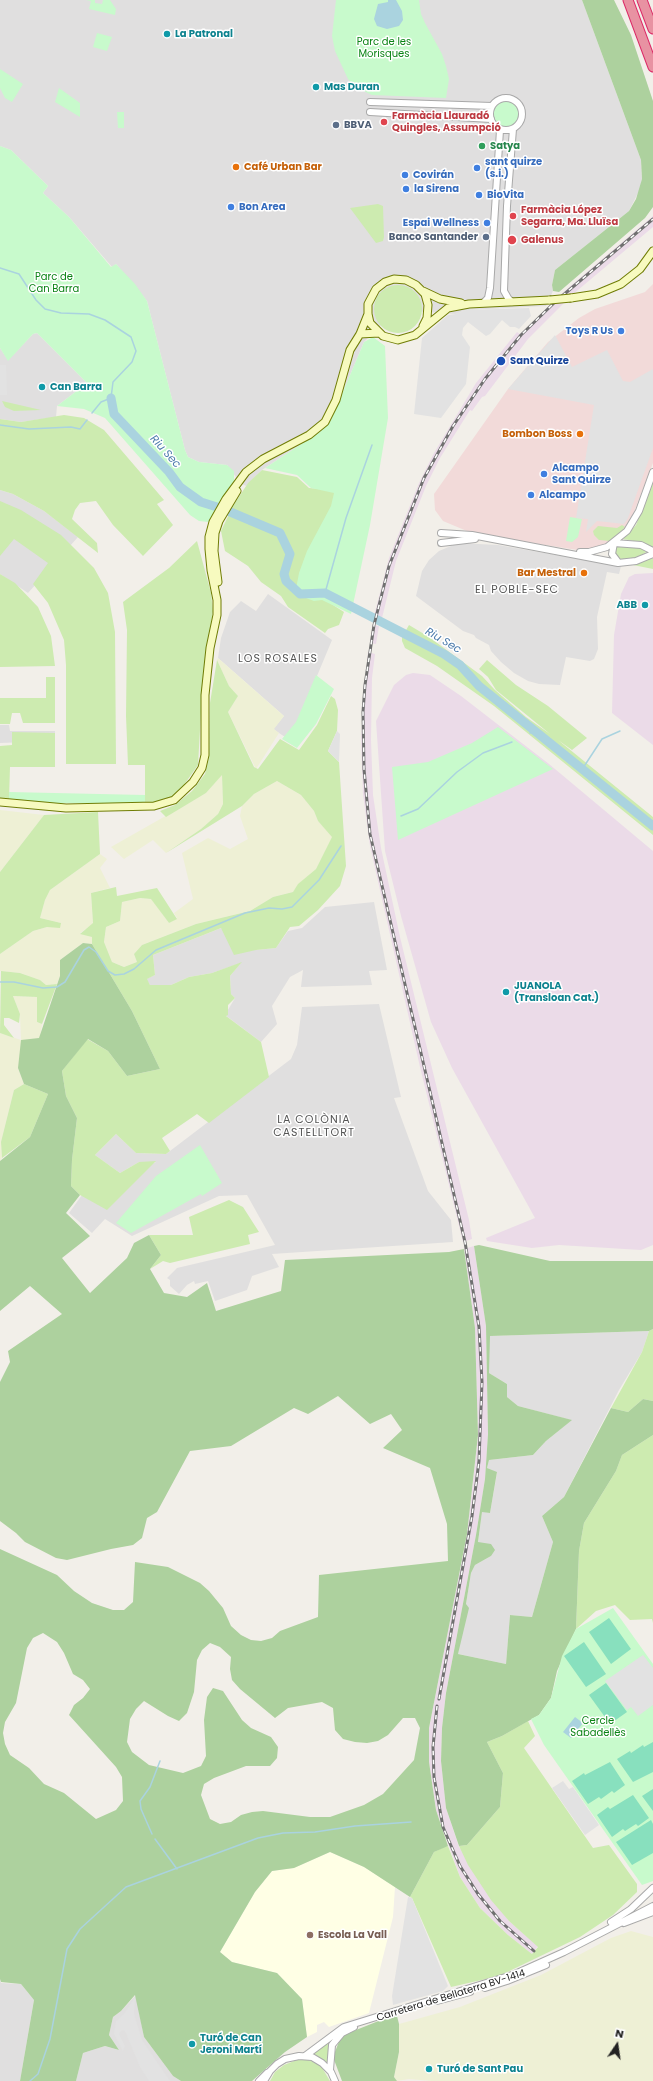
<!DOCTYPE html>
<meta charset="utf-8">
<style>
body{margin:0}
#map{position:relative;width:653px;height:2081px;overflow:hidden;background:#f2efe9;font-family:Poppins,sans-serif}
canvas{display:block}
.north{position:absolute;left:597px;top:2025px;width:40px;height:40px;-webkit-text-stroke:3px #fff;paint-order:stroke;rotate:13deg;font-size:11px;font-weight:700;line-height:16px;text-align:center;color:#222}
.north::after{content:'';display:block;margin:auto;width:14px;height:18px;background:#222;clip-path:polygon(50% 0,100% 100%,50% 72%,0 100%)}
</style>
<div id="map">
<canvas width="653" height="2081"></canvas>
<div class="north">N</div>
</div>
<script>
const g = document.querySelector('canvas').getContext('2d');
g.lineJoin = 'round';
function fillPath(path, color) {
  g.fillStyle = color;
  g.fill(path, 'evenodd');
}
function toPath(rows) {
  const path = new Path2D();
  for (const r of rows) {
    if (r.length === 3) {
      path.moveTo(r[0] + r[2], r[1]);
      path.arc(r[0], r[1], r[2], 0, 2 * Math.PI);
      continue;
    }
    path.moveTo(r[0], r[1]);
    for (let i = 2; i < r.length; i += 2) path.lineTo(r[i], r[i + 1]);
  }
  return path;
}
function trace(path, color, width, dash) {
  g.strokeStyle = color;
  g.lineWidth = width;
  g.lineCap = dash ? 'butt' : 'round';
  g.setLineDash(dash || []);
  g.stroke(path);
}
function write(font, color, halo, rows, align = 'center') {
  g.font = font + ' Poppins,sans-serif';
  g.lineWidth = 3;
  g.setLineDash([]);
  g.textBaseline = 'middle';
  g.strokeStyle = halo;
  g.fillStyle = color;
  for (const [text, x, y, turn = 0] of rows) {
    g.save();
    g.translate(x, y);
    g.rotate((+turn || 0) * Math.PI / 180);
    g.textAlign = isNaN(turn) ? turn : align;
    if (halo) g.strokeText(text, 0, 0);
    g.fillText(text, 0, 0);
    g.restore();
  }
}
fillPath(toPath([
 [0,0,582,0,641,160,642,179,641,187,629,211,555,270,552,285,553,291,546,306,466,310,456,314,396,310,364,342,331,420,321,431,262,470,246,486,235,480,236,477,227,465,199,462,188,457,185,450,147,301,116,264,112,267,69,217,43,193,48,186,11,150,0,146],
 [37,333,87,383,57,406,56,417,21,422,0,419,0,348,8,360,33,334],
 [0,490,13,494,44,511,78,537,28,593,0,574],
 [458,543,498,545,621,566,619,574,607,572,597,617,598,649,594,659,590,661,566,657,560,685,539,684,528,681,514,673,501,662,491,651,489,645,476,638,474,635,463,631,416,596,422,571,429,560,439,551],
 [268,594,332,640,297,724,285,737,273,729,284,716,218,658,221,638,230,612,241,601,256,611],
 [0,725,9,725,10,731,55,731,55,741,0,743],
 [374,902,387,970,369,971,372,985,301,987,303,970,290,977,272,1006,277,1024,261,1042,225,1015,235,998,231,994,230,976,241,963,212,973,189,977,171,985,150,985,146,979,155,975,153,955,221,928,256,950,276,948,288,931,302,928,325,907],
 [379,1004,401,1097,394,1098,428,1191,451,1220,453,1242,272,1254,279,1267,252,1276,247,1290,215,1301,208,1281,195,1284,194,1281,187,1285,179,1294,170,1286,170,1280,167,1278,177,1268,275,1245,247,1195,219,1196,132,1236,105,1219,92,1233,69,1213,82,1195,156,1162,139,1162,120,1173,95,1155,116,1134,136,1153,166,1154,291,1059,297,1045,302,1007],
 [649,1331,642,1352,619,1390,564,1497,542,1516,553,1542,532,1617,510,1615,506,1664,458,1654,471,1573,475,1565,491,1556,478,1543,482,1511,490,1513,497,1473,487,1468,489,1460,533,1455,546,1441,571,1420,518,1406,507,1397,507,1384,489,1373,489,1336],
 [0,1979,1,1983,21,1984,34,2000,20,2081,0,2081],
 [136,1995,144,2037,173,2076,181,2081,76,2081,83,2053,105,2046,119,2050,109,2035,113,2017,121,2011]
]), '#e0dfdf');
fillPath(toPath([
 [653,284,653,463,629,525,609,542,599,547,584,551,474,534,443,521,435,510,434,494,508,389,548,342,579,318,595,309,645,292]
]), '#f2dad9');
fillPath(toPath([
 [653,216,653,227,572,295,528,339,485,396,482,397,472,411,470,410,440,458,426,486,396,561,382,618,374,616,389,558,419,483,434,453,476,383,517,332,520,334,567,289],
 [653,573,653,745,612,713,614,635,621,594,629,577,635,574],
 [373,625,379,626,376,644,370,643],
 [368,652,375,654,372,678,371,740,373,795,381,848,400,937,469,1220,472,1239,463,1242,420,1067,370,846,363,794,361,738],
 [413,673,430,675,461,696,549,764,653,851,653,1245,641,1250,559,1245,532,1248,487,1241,486,1238,535,1218,452,1068,431,1022,401,916,385,851,376,721,394,685,406,675],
 [474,1246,486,1326,488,1434,485,1479,476,1535,446,1693,442,1728,441,1761,446,1808,459,1847,509,1921,538,1946,532,1954,508,1935,480,1908,460,1877,436,1810,429,1762,429,1728,467,1534,478,1435,475,1329,464,1249]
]), '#ebdbe8');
fillPath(toPath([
 [330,1852,364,1867,395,1887,393,1917,369,2013,329,2027,324,2022,317,2025,317,2032,307,2037,302,1999,277,1973,232,1962,220,1952,255,1892,272,1871,294,1868]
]), '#ffffe5');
fillPath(toPath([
 [218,658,284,716,274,729,279,733,256,769,228,712,238,696,229,686,217,660],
 [222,774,223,804,218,814,201,829,166,853,153,840,124,859,111,847,206,793],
 [277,781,301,795,314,811,318,821,333,836,316,869,299,884,293,892,273,897,250,911,196,924,142,945,134,954,137,962,124,967,112,962,104,942,106,927,120,921,122,902,140,898,152,899,169,923,177,918,174,913,193,899,182,853,208,838,230,849,248,839,240,816,242,806,254,794],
 [0,810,44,815,0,872],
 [100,854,107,859,100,868,110,888,91,893,93,924,80,933,92,937,92,944,83,943,60,960,60,976,57,984,46,985,40,980,20,973,0,971,0,954,33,931,61,923,40,918,45,900,50,890],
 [13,996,37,997,37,1022,42,1024,40,1038,18,1068,24,1084,14,1090,1,1142,2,1158,0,1161,0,1033,21,1040,20,1014],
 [631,1931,653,1937,653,2081,432,2081,409,2079,397,2081,394,2077,399,2052,399,2024,460,2007,541,1975,611,1938]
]), '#eef0d5');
fillPath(toPath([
 [378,204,383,206,384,237,383,241,376,243,350,208],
 [398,309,24],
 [2,401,41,410,14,411,5,407],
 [64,415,84,418,104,430,164,500,157,504,173,525,143,556,113,525,96,501,80,503,75,510,72,519,97,543,98,553,44,511,13,494,0,490,0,419,21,422],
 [262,470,297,477,309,488,337,490,322,598,344,612,339,625,328,629,325,633,288,607,281,596,261,582,248,566,225,551,221,531,233,506,248,483],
 [653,481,653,548,644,543,623,539,636,525],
 [0,501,21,510,61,535,94,568,108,593,115,632,116,764,66,764,66,665,64,640,48,603,33,584,48,563,14,539,0,556],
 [622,525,625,527,620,533,610,541,599,540,594,535,593,531,598,526,617,528],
 [197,541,211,593,213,611,203,676,198,765,181,789,170,798,161,802,145,803,145,765,128,765,126,716,127,630,123,602,169,568],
 [619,545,642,547,648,551,636,558,622,560,615,554,616,546],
 [653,558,653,569,628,564,646,560],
 [0,574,15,583,38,607,51,636,55,666,0,667],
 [409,625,429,637,482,676,495,690,526,717,550,734,496,690,488,677,479,669,487,660,516,685,548,706,587,738,572,750,558,740,653,817,653,835,494,706,437,666,405,648,402,641,402,637],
 [217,660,229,686,238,696,228,712,254,767,258,769,280,739,299,750,317,725,331,696,335,699,338,710,337,731,328,751,339,762,346,866,340,886,318,910,299,926,290,927,276,948,256,950,234,955,221,928,153,955,155,975,147,979,150,985,171,985,189,977,212,973,242,962,230,976,231,994,235,998,228,1005,228,1015,226,1016,261,1042,269,1077,209,1123,197,1114,162,1138,170,1151,166,1154,136,1153,116,1134,95,1155,120,1173,139,1162,156,1161,107,1210,80,1195,71,1186,72,1160,77,1118,66,1096,62,1071,87,1039,108,1051,127,1076,160,1069,132,1011,92,944,92,937,80,934,93,923,91,893,116,887,117,896,157,888,177,919,169,923,151,899,140,898,122,902,120,921,106,927,104,942,112,962,124,967,137,962,134,954,142,945,196,924,250,911,273,897,293,892,298,884,316,869,332,837,318,821,314,811,301,795,277,781,254,794,242,806,166,853,201,829,218,814,223,804,222,775,206,793,166,817,160,811,175,805,192,791,205,774,209,758,210,703],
 [46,677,55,677,55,723,23,723,20,713,12,713,10,724,0,724,0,698,46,698],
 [12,732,55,733,55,767,10,767,9,799,0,798,0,746,12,745],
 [98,812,100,854,50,890,45,900,40,918,61,923,60,928,47,927,33,931,0,954,0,872,44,815],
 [1,971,20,973,40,980,46,985,57,984,42,1024,37,1022,37,997,13,996,20,1014,19,1023,9,1018,4,1018,4,1025,14,1038,0,1033],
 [24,1084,48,1094,30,1137,2,1158,1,1142,14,1090],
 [229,1200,243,1207,259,1232,248,1235,250,1244,170,1263,163,1261,150,1269,161,1255,149,1235,193,1235,189,1217],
 [653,1329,653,1401,643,1399,628,1412,611,1408,642,1352,649,1331],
 [653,1435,653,1623,652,1619,630,1620,615,1605,596,1611,576,1629,579,1551,584,1523,616,1471,622,1455],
 [528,1721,535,1736,524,1748,593,1848,609,1845,637,1884,637,1892,613,1915,580,1937,499,1976,451,1987,412,1898,410,1897,434,1852,444,1847,448,1846,460,1877,480,1908,508,1935,532,1954,538,1947,509,1921,491,1900,468,1865,459,1846,467,1845,500,1807,503,1773,487,1742,502,1736],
 [335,2035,328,2048,328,2063,313,2053],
 [299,2059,309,2060,321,2066,330,2081,270,2081,275,2072,284,2065]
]), '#cdebb0');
fillPath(toPath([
 [582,0,614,0,631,35,653,101,653,207,645,218,559,292,553,291,552,285,555,270,629,211,636,199,642,179,641,160],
 [83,943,92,944,132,1011,160,1069,127,1076,108,1051,88,1039,62,1071,66,1096,77,1118,72,1160,71,1186,80,1195,66,1213,90,1236,62,1258,90,1293,127,1258,134,1243,149,1235,161,1255,150,1269,164,1293,187,1297,207,1283,216,1311,281,1291,285,1260,449,1252,464,1249,475,1328,478,1435,467,1534,429,1728,429,1762,436,1810,448,1846,434,1852,410,1897,364,1867,330,1852,294,1868,272,1871,255,1892,220,1952,232,1962,277,1973,302,1999,307,2037,285,2052,252,2081,181,2081,173,2076,144,2037,135,1995,121,2011,113,2017,109,2035,119,2050,105,2046,83,2053,76,2081,20,2081,34,2000,21,1984,1,1982,0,1979,0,1549,57,1575,74,1591,92,1603,113,1610,124,1610,133,1602,135,1562,168,1567,200,1583,209,1591,223,1608,231,1626,241,1635,251,1640,261,1641,272,1638,280,1631,318,1617,319,1575,448,1561,447,1524,430,1468,383,1448,402,1430,391,1414,370,1424,338,1396,308,1414,294,1408,231,1446,190,1451,157,1512,147,1518,142,1538,133,1545,111,1549,67,1560,56,1558,25,1542,16,1533,0,1521,0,1382,10,1362,8,1351,62,1314,30,1286,0,1311,0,1161,30,1137,48,1094,24,1084,18,1068,21,1040,39,1038,60,976,60,960],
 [43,1633,57,1642,64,1653,73,1674,83,1680,90,1689,83,1698,74,1705,69,1715,116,1767,122,1777,123,1801,116,1810,96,1819,64,1793,44,1784,29,1768,10,1755,5,1744,3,1733,5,1722,16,1703,27,1648,33,1638],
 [210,1643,220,1647,231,1657,230,1669,232,1680,240,1689,275,1718,288,1708,322,1702,333,1708,335,1730,343,1739,355,1742,367,1743,378,1741,388,1735,403,1718,415,1718,420,1728,414,1760,383,1794,364,1805,330,1817,310,1817,263,1811,252,1812,241,1815,231,1822,220,1824,210,1819,201,1795,204,1784,214,1778,246,1766,270,1766,277,1758,278,1747,271,1737,251,1728,242,1720,223,1691,213,1688,207,1697,204,1720,206,1756,201,1766,183,1773,149,1765,132,1752,127,1742,130,1719,136,1709,144,1701,168,1716,179,1721,187,1713,194,1692,197,1660,202,1650],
 [479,1245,550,1261,653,1261,653,1329,649,1331,490,1336,489,1373,507,1384,507,1397,518,1406,572,1420,546,1441,533,1455,489,1460,487,1468,497,1472,490,1513,482,1512,478,1542,491,1544,495,1550,491,1556,475,1565,471,1573,466,1604,469,1608,458,1654,506,1664,510,1615,532,1617,553,1542,542,1516,564,1497,611,1408,628,1412,643,1399,653,1401,653,1435,622,1455,616,1471,584,1523,579,1551,576,1629,557,1671,551,1698,539,1715,502,1736,487,1742,503,1773,500,1807,467,1845,459,1846,446,1808,441,1761,442,1728,446,1693,476,1535,485,1479,488,1434,486,1326,474,1246],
 [391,2016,397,2016,399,2024,399,2052,394,2077,397,2081,342,2081,333,2057,340,2039,346,2034]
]), '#add19e');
fillPath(toPath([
 [86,0,95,0,95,3,102,4,103,0,110,0,116,9,115,15,89,9,91,1],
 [336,0,419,0,421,14,425,23,442,54,446,66,449,79,446,98,372,95,355,87,348,79,335,51,332,36],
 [97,33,112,37,107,51,93,47],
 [0,69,23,84,12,102,5,98,0,88],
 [59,88,80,103,80,117,55,102],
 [507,113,14],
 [117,112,124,112,124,128,118,128],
 [0,146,11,150,48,186,43,193,69,217,111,267,116,264,135,284,147,301,185,450,188,457,199,462,227,465,234,471,234,482,208,522,199,521,190,515,105,418,84,409,57,406,87,383,37,333,33,334,8,361,0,348],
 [373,337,385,346,388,418,370,525,351,614,322,600,314,601,295,594,299,573,307,551,331,506,334,493,311,488,297,475,265,468,321,431,331,420,364,342],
 [570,517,582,519,578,537,572,542,566,541],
 [316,675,334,689,316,724,297,748,282,739,296,722],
 [498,727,553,769,398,840,392,767,428,762,472,743],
 [9,792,145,795,145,803,52,803,9,799],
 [200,1145,222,1183,202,1196,201,1194,131,1233,116,1223,156,1176],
 [613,1608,653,1664,653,1881,642,1885,544,1745,531,1719,539,1715,551,1698,562,1656,576,1629]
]), '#c8facc');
fillPath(toPath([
 [609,1618,631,1649,611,1664,589,1632],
 [584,1642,606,1674,586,1687,564,1656],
 [606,1683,627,1712,610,1724,589,1695],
 [653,1742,653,1772,633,1782,617,1759,630,1751,631,1753,643,1745,644,1747],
 [610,1762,625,1785,614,1793,612,1791,601,1799,599,1797,588,1804,572,1781,584,1773,585,1775],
 [653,1789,653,1811,642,1796],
 [633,1795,649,1818,638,1826,636,1824,625,1831,623,1829,612,1837,597,1815,608,1807,610,1809],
 [651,1820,653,1824,653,1853,632,1865,616,1842]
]), '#88e0be');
fillPath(toPath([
 [529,308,531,316,519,329,515,327,510,327,502,320,490,334,486,336,468,322,463,328,462,335,470,347,466,384,441,418,414,414,422,338,448,315,456,314,466,310],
 [555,335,572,367,607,350,623,381,630,382,653,369,653,448,628,518,624,524,597,521,586,532,588,519,576,518,594,405,508,389],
 [0,365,6,365,7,395,0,395],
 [337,731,340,734,339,762,328,751],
 [643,1655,653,1668,653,1705,638,1716,631,1707,627,1710,605,1681],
 [563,1781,569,1789,573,1787,599,1825,585,1835,552,1788],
 [408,1897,412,1898,448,1986,443,1991,393,2005,392,1996],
 [135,1997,134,2014,142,2040,170,2081,149,2081,140,2067,125,2031,122,2030,119,2034,125,2046,123,2051,114,2034,116,2021,124,2014]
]), '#e2e2e2');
fillPath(toPath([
 [388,0,396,0,402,11,403,20,399,26,387,29,377,26,374,19,378,4,388,2],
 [575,1717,583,1723,571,1738,563,1732]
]), '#aad3df');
trace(toPath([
 [0,268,19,274,36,300,45,309,61,313,89,314,105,320,131,337,136,351,132,362,113,382,111,398,101,402,92,413],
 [0,425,29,429,71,427,80,429,87,420],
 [325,593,346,518,372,445],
 [530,733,536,731],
 [583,768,602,739,620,731],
 [401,816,418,809,457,772,483,753,512,742],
 [0,982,14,982,43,988,57,987,65,982,84,950,89,947,96,952,108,971,115,975,124,974,134,969,156,950,245,913,269,908,282,909,292,907,319,880,341,846],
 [152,1834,141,1809,140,1801,150,1787,160,1761],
 [155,1839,177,1869],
 [30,2081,38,2074,50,2039,67,1949,80,1929,126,1887,258,1838,283,1833,315,1832,355,1826,411,1822]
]), '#aad3df', 1.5);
trace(toPath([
 [111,398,114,414,169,472,180,487,201,502,217,507],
 [228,511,280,533,290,554,284,574,286,581,300,594,325,593,444,654,460,665,479,686,653,826]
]), '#aad3df', 9);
const tertiary = toPath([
 [506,114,16],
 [370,102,492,106],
 [370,112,491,119],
 [512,302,508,298,504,291,507,206,513,129],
 [483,303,488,298,490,288,500,130],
 [441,533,472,535,618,563,636,561,653,554],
 [441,543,475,539],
 [580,552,589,552,607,547,627,531,639,511,653,472],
 [618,562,612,554,614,543,641,545,653,551],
 [611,1922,631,1909,653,1888],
 [624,1923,653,1912],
 [485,1988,507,1981,546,1965],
 [437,2001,470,1992],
 [305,2056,344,2027,515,1974,564,1952,653,1906],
 [330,2070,332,2045,342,2033,354,2027],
 [259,2081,267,2073],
 [264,2081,270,2071,277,2064,285,2059,299,2056,312,2057,322,2063,331,2072,335,2081]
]);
const secondary = toPath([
 [423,291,440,299,461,303],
 [571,298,597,294,621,284,640,269,653,251],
 [423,326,427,318,428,305,425,294,416,285,406,280,394,279,385,282,376,289,368,304,368,314,370,323,383,336,398,340,415,335,448,308,469,304,550,300],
 [360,334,379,333],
 [218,582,214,551,215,533,219,521,237,491],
 [0,802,66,808,154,806,174,800,193,782,202,768,205,755,205,695,210,648,217,615,217,600,211,570,209,549,209,537,213,522,226,499,246,472,263,459,309,435,325,422,336,400,350,350,360,334,368,314]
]);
const motorway = toPath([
 [628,0,653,67],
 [642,0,653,29]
]);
trace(tertiary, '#a9a9a9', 8);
trace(secondary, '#707d05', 9);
trace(motorway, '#dc2a67', 11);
trace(tertiary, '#fff', 6);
trace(secondary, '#f7fabf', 7);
trace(motorway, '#e892a2', 9);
const rail = toPath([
 [439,1699,472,1516,479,1461,482,1382,479,1327,465,1242,370,834,364,769,363,712,365,685,374,625,389,566,424,478,453,426,485,379,521,335,555,302,653,219],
 [437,1706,433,1747,434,1777,443,1827,449,1841,460,1866,478,1894,500,1921,534,1951]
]);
trace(rail, '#707070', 3);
trace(rail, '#fff', 1.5, [4.5]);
const secondaryBridge = toPath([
 [550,300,571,298]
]);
trace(secondaryBridge, '#707d05', 9, []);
trace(secondaryBridge, '#f7fabf', 7);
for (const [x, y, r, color] of [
 [167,34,4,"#0f9aa8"],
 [316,87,4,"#0f9aa8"],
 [384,122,4,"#e0444e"],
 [336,125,4,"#5c6f8a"],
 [482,146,4,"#2e9e5b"],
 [236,167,4,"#e8710a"],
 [477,168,4,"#3f7fe0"],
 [405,175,4,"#3f7fe0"],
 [406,189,4,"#3f7fe0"],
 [479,195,4,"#3f7fe0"],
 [231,207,4,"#3f7fe0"],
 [513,216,4,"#e0444e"],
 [487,223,4,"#3f7fe0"],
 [486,237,4,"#5c6f8a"],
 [512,240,5,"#e0444e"],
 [621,331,4,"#3f7fe0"],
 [501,361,5,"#1a4fb4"],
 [42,387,4,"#0f9aa8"],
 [580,434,4,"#e8710a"],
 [544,474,4,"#3f7fe0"],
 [531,495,4,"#3f7fe0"],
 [584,573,4,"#e8710a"],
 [645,605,4,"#0f9aa8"],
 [506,992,4,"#0f9aa8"],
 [310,1935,4,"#8d6e63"],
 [192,2044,4,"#0f9aa8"],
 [429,2069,4,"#0f9aa8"]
]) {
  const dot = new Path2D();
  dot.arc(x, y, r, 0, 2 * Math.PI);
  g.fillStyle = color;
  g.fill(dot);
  trace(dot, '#fff', 1.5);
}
write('bold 10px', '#0d838f', '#fff', [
 ["La Patronal",175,34],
 ["Mas Duran",324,87],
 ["Can Barra",50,387],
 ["ABB",637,605,"right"],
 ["JUANOLA",514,986],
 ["(Transloan Cat.)",514,998],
 ["Turó de Can",200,2038],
 ["Jeroni Martí",200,2050],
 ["Turó de Sant Pau",437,2069]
], 'left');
write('10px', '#0c8416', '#fff', [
 ["Parc de les",384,42],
 ["Morisques",384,54],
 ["Parc de",54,277],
 ["Can Barra",54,289],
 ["Cercle",598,1721],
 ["Sabadellès",598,1733]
]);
write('bold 10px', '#be3a42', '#fff', [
 ["Farmàcia Llauradó",392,116],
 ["Quingles, Assumpció",392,128],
 ["Farmàcia López",521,210],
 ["Segarra, Ma. Lluïsa",521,222],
 ["Galenus",521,240]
], 'left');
write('bold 10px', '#4e5e75', '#fff', [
 ["BBVA",344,125],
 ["Banco Santander",478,237,"right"]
], 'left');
write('bold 10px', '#27864d', '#fff', [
 ["Satya",490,146]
], 'left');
write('bold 10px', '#366cbe', '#fff', [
 ["sant quirze",485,162],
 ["(s.i.)",485,174],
 ["Covirán",413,175],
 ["la Sirena",414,189],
 ["BioVita",487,195],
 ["Bon Area",239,207],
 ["Espai Wellness",479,223,"right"],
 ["Toys R Us",613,331,"right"],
 ["Alcampo",552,468],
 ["Sant Quirze",552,480],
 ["Alcampo",539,495]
], 'left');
write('bold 10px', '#c56008', '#fff', [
 ["Café Urban Bar",244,167,"left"],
 ["Bombon Boss",572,434],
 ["Bar Mestral",576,573]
], 'right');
write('bold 10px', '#164399', '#fff', [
 ["Sant Quirze",510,361]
], 'left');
write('bold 10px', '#785e54', '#fff', [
 ["Escola La Vall",318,1935]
], 'left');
write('10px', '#222', '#fff', [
 ["Carretera de Bellaterra BV-1414",451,1996,-17]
]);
write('italic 11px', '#4a7aab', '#fff', [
 ["Riu Sec",165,452,48],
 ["Riu Sec",443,641,31]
]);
g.letterSpacing = '1px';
write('11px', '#555', '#fff', [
 ["EL POBLE-SEC",517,590],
 ["LOS ROSALES",278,659],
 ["LA COLÒNIA",314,1120],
 ["CASTELLTORT",314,1133]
]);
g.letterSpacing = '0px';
</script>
